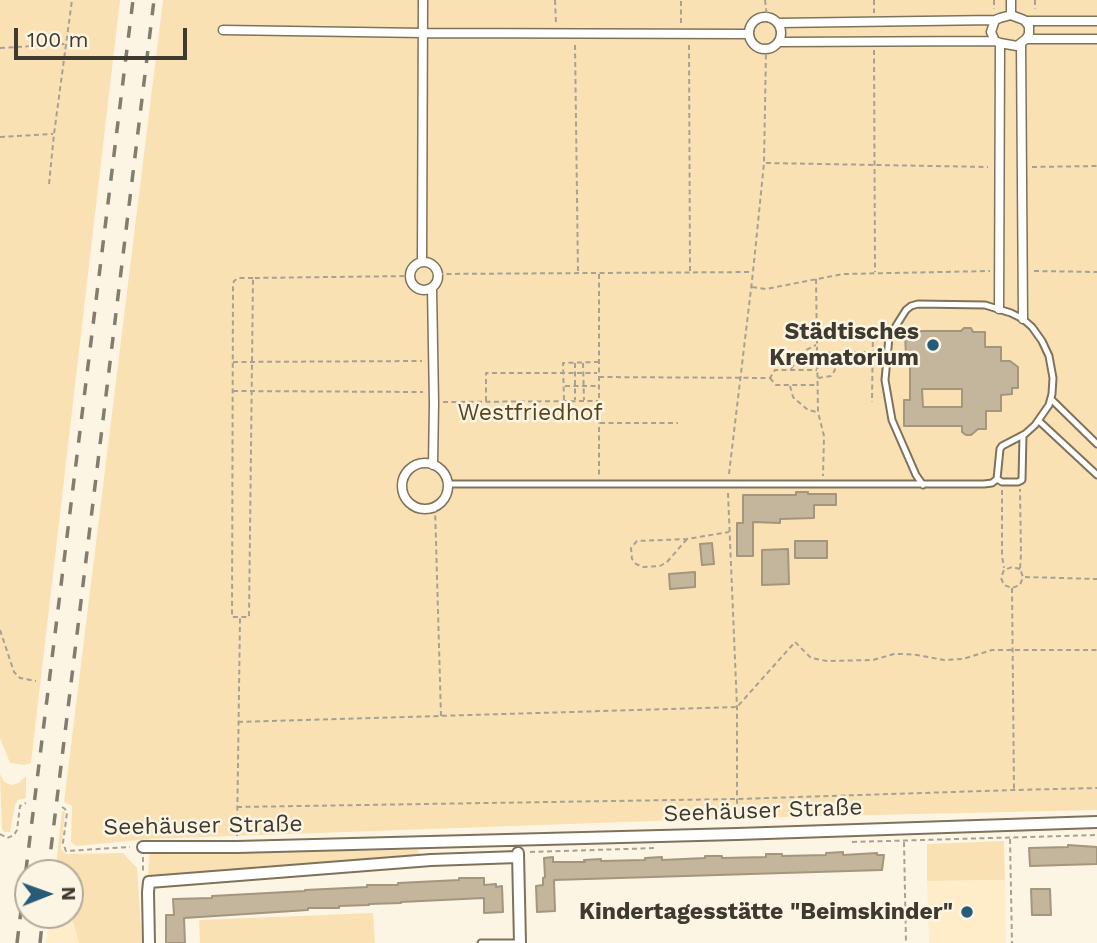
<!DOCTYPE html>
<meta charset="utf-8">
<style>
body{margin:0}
#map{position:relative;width:1097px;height:943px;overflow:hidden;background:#fdf5e4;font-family:"Work Sans",sans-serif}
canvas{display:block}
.north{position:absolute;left:14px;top:859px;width:70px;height:70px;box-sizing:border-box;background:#fdf5e4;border:2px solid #b1aa9c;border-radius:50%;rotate:89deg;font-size:19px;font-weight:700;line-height:28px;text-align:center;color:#3f3a2f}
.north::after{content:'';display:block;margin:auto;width:24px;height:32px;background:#265c77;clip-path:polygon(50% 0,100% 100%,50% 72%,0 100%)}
.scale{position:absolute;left:14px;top:28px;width:173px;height:32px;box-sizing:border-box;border:4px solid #3f3a2f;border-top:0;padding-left:9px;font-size:21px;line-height:24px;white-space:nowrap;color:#3f3a2f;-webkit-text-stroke:5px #fdf5e4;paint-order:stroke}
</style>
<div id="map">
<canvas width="1097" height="943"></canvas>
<div class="north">N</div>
<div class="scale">100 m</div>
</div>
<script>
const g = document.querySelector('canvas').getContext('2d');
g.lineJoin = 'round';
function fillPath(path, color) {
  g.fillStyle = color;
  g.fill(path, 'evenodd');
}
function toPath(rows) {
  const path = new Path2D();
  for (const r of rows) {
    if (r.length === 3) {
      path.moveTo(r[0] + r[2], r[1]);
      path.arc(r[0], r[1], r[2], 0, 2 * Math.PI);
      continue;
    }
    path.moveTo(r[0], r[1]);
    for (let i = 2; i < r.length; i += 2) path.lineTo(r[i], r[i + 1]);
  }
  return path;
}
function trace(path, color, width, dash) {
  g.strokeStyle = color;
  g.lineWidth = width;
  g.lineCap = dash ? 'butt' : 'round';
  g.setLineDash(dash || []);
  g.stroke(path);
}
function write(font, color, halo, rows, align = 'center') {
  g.font = font + ' "Work Sans",sans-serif';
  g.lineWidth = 5;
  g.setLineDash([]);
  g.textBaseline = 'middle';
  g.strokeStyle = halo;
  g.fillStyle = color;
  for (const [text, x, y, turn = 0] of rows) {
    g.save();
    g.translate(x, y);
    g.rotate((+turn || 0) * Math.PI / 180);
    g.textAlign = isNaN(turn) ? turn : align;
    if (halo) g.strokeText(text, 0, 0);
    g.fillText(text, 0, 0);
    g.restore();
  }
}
fillPath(toPath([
 [1005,880,1006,943,929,943,927,881],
 [50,915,70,915,79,943,46,943]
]), '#ffecc9');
fillPath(toPath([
 [0,0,120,0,31,763,24,765,10,763,0,738],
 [163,0,1097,0,1097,810,737,818,150,839,76,846,71,842,72,806,64,802],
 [0,774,4,782,11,785,19,783,26,776,26,798,18,800,15,805,10,832,4,832,2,829],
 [62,811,65,812,61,849,66,854,123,853,137,868,142,943,79,943,70,912,70,873,59,873,56,866],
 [1004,841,1005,880,927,881,927,844],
 [418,850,419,855,416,857,149,877,148,875,149,856,150,854,157,853],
 [373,913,375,943,200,943,199,920]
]), '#f9e1b4');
const building = toPath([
 [964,328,971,328,973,332,985,332,985,347,1001,347,1001,361,1010,361,1018,367,1018,388,1012,388,1012,394,1001,395,1001,411,986,411,986,429,978,429,971,435,966,435,962,432,962,426,904,426,904,400,910,400,910,358,906,358,905,331,961,331,964,328],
 [922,389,962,389,962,407,923,407,922,389],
 [796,492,808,492,808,494,836,494,836,505,814,505,814,518,780,519,780,523,753,522,753,556,737,556,737,523,743,523,743,495,796,495,796,492],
 [795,541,827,541,827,558,795,558,795,541],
 [712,543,714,564,702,565,700,544,712,543],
 [788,549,789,584,762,585,762,550,788,549],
 [695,572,695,587,670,589,669,574,695,572],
 [1068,845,1097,847,1097,864,1030,866,1029,848,1068,847,1068,845],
 [843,852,843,855,877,853,877,855,884,855,882,870,554,880,555,911,537,912,536,886,543,885,543,878,545,877,544,858,553,857,553,862,585,862,584,860,601,859,601,861,645,860,645,858,662,857,662,860,705,858,705,856,722,856,722,858,766,857,766,854,782,854,782,856,826,855,826,853,843,852],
 [459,878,484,878,484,885,496,884,496,887,502,886,503,912,484,913,484,898,401,902,401,903,369,904,369,905,339,906,339,908,308,908,308,910,184,918,185,943,166,943,166,915,174,915,173,899,212,898,212,896,305,891,305,890,367,887,367,885,398,885,398,883,459,880,459,878],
 [1031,889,1050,889,1051,915,1032,915,1031,889]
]);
fillPath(building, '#c4b69c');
trace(building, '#a3967c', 2);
const service = toPath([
 [1051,399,1097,444],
 [1039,421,1097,475],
 [448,484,984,484,992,483,997,479],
 [923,485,916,475,892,420,885,380,889,337,906,310,911,306,918,304,985,305,1011,313,1023,319,1032,327,1042,341,1049,356,1053,378,1052,394,1049,405,1035,425,1025,434,1002,446,1000,449,997,479,1002,482,1018,482,1022,480,1023,435],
 [481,943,520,943]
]);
const pedestrian = toPath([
 [1011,15,1024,20,1029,26,1029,34,1026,39,1017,46,1000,43,995,41,991,32,995,20,1000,18,1011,15],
 [1011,15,1011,0],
 [765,33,16],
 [1026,21,1097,21],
 [778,23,995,20],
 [223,30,423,33,748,34],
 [1026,39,1097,39],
 [779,42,995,41],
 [1021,43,1023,319],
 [422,262,423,0],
 [424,276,14],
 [432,288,434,403,433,465],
 [999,309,1000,43],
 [425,486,23]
]);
const minor = toPath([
 [143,847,237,847,737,834,1097,822],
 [518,853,520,943],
 [149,943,148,892,149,882,431,860,518,857]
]);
trace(service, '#7f725a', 9);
trace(pedestrian, '#7f725a', 11);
trace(minor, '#7f725a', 14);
trace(toPath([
 [555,0,556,23],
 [765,0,767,17],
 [874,0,874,13],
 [994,0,994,9],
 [1035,0,1035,9],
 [681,23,681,0],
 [575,45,578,273],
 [689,45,690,271],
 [0,48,65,44],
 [874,50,875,272],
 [0,137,53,134],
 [766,163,988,167],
 [1032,167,1097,166],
 [49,184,54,134,72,0],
 [1034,271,1097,272],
 [438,274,752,272],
 [599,274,599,475],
 [253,278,238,278,234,281,233,285,232,617,249,617,253,278,410,276],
 [816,279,818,412,824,436,823,476],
 [752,287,766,289,843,274,990,271],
 [818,330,873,329,872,402],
 [818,353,871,352],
 [233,362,422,361],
 [575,363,575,400],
 [583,363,584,400],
 [791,369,800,353,816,345],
 [599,377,770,378,775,370,817,370],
 [770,378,776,385,817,385],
 [818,378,831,376,835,370,832,363,818,360],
 [565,386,598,386],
 [790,386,793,397,802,405,808,410,817,412],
 [233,391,423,392],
 [564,400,563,363,598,362],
 [486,401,486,373,597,373],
 [443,402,598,401],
 [600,423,678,423],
 [729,474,753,272,764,163,766,50],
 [1002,490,1002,556,1004,568],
 [728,493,737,707,737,823],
 [435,507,441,716],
 [687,539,667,562,660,566,643,567,636,564,632,559,631,548,637,541,687,539,729,532],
 [1020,569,1012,567,1004,570,1001,578,1004,585,1012,588,1020,585,1023,577,1020,569,1021,554,1020,489],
 [1025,577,1097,579],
 [1012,588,1014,790],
 [0,630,14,672,20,678,36,681],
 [238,722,737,707,795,642,811,658,827,661,873,660,894,654,903,654,917,655,944,660,963,659,992,650,1097,650],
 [62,807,65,809,67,813,63,843,66,851,130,847],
 [237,807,737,799,1014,790,1097,788],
 [0,834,7,838,14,835,17,830,20,806,26,803],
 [237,836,240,618],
 [1010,839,1012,943],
 [852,842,1097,835],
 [904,842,906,943],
 [530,852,657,848],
 [143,857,143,872]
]), '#a8a193', 2, [5, 3.5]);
trace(service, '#fff', 5);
trace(pedestrian, '#fff', 8);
trace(minor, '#fff', 10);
trace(toPath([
 [48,873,154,0],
 [17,943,133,0],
 [40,943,43,915]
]), '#837d6f', 3.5, [12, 12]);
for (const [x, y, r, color] of [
 [933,345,7,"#265c77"],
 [967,912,7,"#265c77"]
]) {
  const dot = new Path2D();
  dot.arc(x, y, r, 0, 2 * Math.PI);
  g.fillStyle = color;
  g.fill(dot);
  trace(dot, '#fdf5e4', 2.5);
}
write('bold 23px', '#3f3a2f', '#fdf5e4', [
 ["Städtisches",919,332],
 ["Krematorium",919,358],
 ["Kindertagesstätte \"Beimskinder\"",953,912]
], 'right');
write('23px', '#58441d', '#fdf5e4', [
 ["Westfriedhof",530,413]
]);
write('23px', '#3f3a2f', '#fdf5e4', [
 ["Seehäuser Straße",763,811,-2],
 ["Seehäuser Straße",203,826,-1]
]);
</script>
